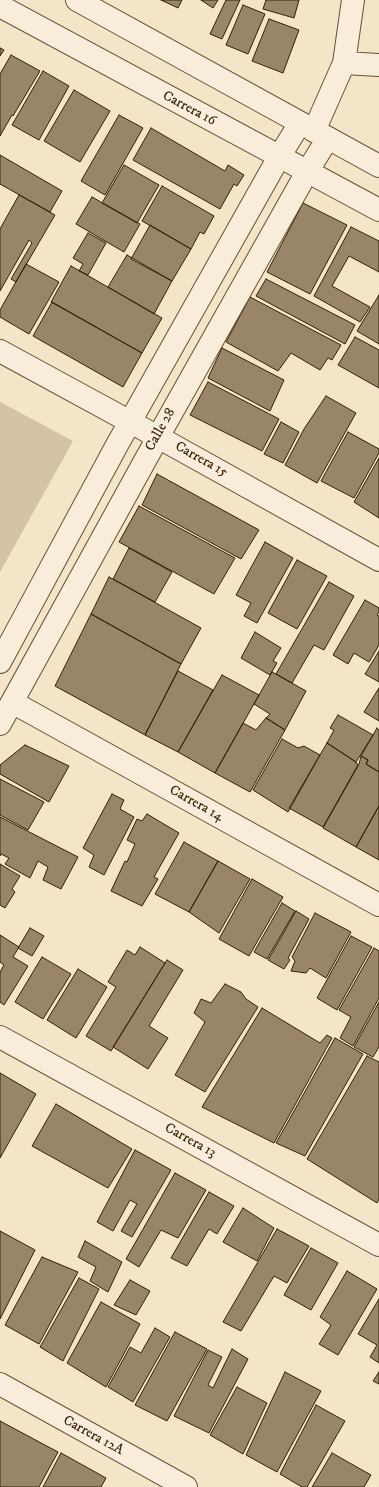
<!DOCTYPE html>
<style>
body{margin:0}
canvas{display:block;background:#f4e4c8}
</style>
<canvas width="379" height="1487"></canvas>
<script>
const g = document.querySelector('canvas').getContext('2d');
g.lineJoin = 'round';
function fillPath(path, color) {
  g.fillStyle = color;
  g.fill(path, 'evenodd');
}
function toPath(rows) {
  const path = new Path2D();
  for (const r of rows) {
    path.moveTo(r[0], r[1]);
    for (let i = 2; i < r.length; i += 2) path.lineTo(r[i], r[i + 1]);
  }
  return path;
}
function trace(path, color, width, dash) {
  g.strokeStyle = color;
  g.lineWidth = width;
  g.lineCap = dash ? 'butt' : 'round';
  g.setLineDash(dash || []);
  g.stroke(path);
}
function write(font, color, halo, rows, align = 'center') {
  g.font = font + ' "IM FELL DW Pica",serif';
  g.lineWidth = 3;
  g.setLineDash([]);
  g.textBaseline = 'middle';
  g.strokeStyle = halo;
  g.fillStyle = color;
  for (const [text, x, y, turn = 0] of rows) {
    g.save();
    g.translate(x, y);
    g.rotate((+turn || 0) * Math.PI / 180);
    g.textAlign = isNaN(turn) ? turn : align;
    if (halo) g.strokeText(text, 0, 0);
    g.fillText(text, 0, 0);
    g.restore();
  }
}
fillPath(toPath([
 [0,402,73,441,0,572]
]), '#d4c3a7');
const building = toPath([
 [161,0,182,0,178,8,161,0],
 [201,0,218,0,213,8,201,0],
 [226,0,240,0,222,39,210,34,226,0],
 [266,0,299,0,294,18,263,9,266,0],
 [243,5,265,14,248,54,226,45,243,5],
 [269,19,299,30,283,73,252,61,269,19],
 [0,48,4,50,0,56,0,48],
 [11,55,40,71,13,116,12,115,0,136,0,74,11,55],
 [43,71,69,86,39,140,12,125,43,71],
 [74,90,110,111,80,162,44,141,74,90],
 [119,115,143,128,105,195,81,181,119,115],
 [151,128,225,171,228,165,244,175,237,186,234,184,220,209,133,160,151,128],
 [0,155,62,191,50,212,0,184,0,155],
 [124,165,159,185,137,223,102,203,124,165],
 [162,186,214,216,204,234,200,232,191,249,142,221,162,186],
 [19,195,55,215,16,282,11,279,32,243,29,240,0,291,0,229,19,195],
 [92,197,140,224,124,252,76,224,92,197],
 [303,203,347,225,310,294,267,272,303,203],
 [150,225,191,249,172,281,131,259,150,225],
 [351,227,379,241,379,272,349,256,332,286,370,307,360,322,314,296,351,227],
 [88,233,106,243,88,275,79,271,83,264,73,258,88,233],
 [127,255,172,281,154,314,108,287,127,255],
 [26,264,59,282,29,334,0,317,0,310,26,264],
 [71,266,162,318,142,353,51,302,71,266],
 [266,279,355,325,345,344,256,296,266,279],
 [379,295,379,344,357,331,379,295],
 [250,297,341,345,332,360,328,358,320,370,291,353,278,371,226,342,250,297],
 [52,302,142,353,123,387,33,336,52,302],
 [355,337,379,350,379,388,338,365,355,337],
 [222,348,284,380,270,411,208,378,222,348],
 [208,382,279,419,262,451,190,415,208,382],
 [326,396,356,413,317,483,285,465,304,429,326,396],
 [281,422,299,432,283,463,264,454,281,422],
 [348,432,379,449,379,453,354,498,321,481,348,432],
 [379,458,379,518,354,502,379,458],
 [157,474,259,530,241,559,142,505,157,474],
 [139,506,235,558,214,594,119,542,139,506],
 [265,542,293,558,257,623,244,616,251,603,236,595,265,542],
 [129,548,172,572,155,602,113,579,129,548],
 [297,560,327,576,297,629,268,613,297,560],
 [109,577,201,628,181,664,91,614,109,577],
 [329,582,354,596,324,650,314,645,292,683,276,674,329,582],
 [365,600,379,608,379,612,377,615,379,616,379,645,369,662,354,653,348,664,333,655,365,600],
 [91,614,181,664,145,735,55,686,91,614],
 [255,632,281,648,273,661,277,663,270,675,241,658,255,632],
 [379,651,379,682,365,674,379,651],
 [178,671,213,690,178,752,145,735,178,671],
 [272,672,306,691,285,730,266,718,270,714,254,704,272,672],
 [222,675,259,695,215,773,178,752,222,675],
 [379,688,379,721,364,712,379,688],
 [338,715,373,735,356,762,327,743,334,730,330,728,338,715],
 [266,718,285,730,250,792,215,773,243,723,256,730,266,718],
 [377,728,379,730,379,772,366,764,368,760,361,756,377,728],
 [282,739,298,748,304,746,320,755,288,812,253,790,282,739],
 [327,743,356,762,358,765,323,827,289,808,327,743],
 [25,745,69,766,49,802,0,774,0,765,25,745],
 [361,756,368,760,366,764,379,772,379,806,356,847,323,828,359,764,361,756],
 [0,779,44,802,28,830,0,815,0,779],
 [112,794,124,800,120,809,134,817,104,875,89,867,94,855,83,848,112,794],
 [379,806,379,860,356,847,379,806],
 [147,814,179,833,154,877,158,879,142,906,111,891,125,861,127,862,135,844,127,840,137,819,142,821,147,814],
 [0,817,78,857,61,889,43,880,48,867,38,861,30,878,5,864,9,858,1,854,0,856,0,817],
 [184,842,218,861,189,912,155,894,184,842],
 [218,861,250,879,219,933,189,912,218,861],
 [0,864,20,876,12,889,15,892,5,908,0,905,0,864],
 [252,879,283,897,249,956,219,939,252,879],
 [282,903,295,911,267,959,254,952,282,903],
 [296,911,309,919,288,958,290,960,284,969,268,960,296,911],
 [315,913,351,932,326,978,310,968,306,973,291,971,295,961,292,957,315,913],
 [30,928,44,936,32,956,18,948,30,928],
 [0,935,19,947,13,957,28,966,4,1005,0,1002,0,972,4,965,0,962,0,935],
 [351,936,372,947,337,1010,317,998,351,936],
 [140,947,165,963,111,1051,86,1036,116,987,108,982,127,950,135,955,140,947],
 [374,948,379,951,379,998,353,1046,340,1038,351,1017,339,1010,374,948],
 [42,957,71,974,43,1019,15,1002,42,957],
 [167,960,183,970,149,1026,168,1038,148,1069,113,1047,167,960],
 [78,969,107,987,76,1038,47,1020,78,969],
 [225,984,241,992,246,999,258,1007,205,1092,175,1075,205,1022,194,1013,201,999,211,1003,225,984],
 [379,1002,379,1047,373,1057,354,1047,379,1002],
 [262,1008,320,1043,327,1035,332,1038,274,1143,202,1107,262,1008],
 [335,1038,363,1054,305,1156,276,1143,335,1038],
 [367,1056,379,1062,379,1199,377,1203,307,1159,367,1056],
 [0,1073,36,1094,0,1158,0,1073],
 [56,1104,132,1149,108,1188,32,1146,56,1104],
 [135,1150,171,1170,132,1237,121,1231,137,1204,130,1200,113,1231,97,1222,135,1150],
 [175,1173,206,1190,178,1238,161,1230,139,1267,126,1259,175,1173],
 [209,1192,234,1206,217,1234,209,1229,187,1266,171,1258,209,1192],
 [243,1208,274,1228,257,1261,223,1242,243,1208],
 [277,1229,309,1246,287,1283,274,1276,241,1331,223,1322,277,1229],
 [0,1231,35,1250,0,1319,0,1231],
 [85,1241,122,1262,108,1292,90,1281,96,1267,78,1257,85,1241],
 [311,1248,338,1263,311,1310,284,1295,311,1248],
 [42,1257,78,1272,39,1344,5,1325,42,1257],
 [347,1271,377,1289,338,1355,319,1344,331,1325,320,1317,347,1271],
 [79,1278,99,1289,63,1361,40,1347,79,1278],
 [130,1280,150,1291,136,1315,114,1305,130,1280],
 [379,1299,379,1363,370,1357,377,1345,358,1334,379,1299],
 [101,1302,140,1324,106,1387,67,1363,101,1302],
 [155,1328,170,1337,133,1402,108,1387,130,1347,141,1353,155,1328],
 [175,1332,207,1349,167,1421,135,1405,175,1332],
 [232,1349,248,1359,209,1433,174,1416,208,1350,222,1357,208,1385,213,1388,232,1349],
 [285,1372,321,1391,277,1472,246,1455,285,1372],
 [379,1372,379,1384,373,1381,379,1372],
 [237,1387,267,1403,243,1454,210,1435,237,1387],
 [316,1405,345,1421,307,1487,302,1487,280,1474,316,1405],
 [0,1421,58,1452,39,1487,0,1487,0,1421],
 [61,1453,106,1478,101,1487,43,1487,61,1453],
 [332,1453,371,1475,364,1487,312,1487,332,1453]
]);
fillPath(building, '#998669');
trace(building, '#362003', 1);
const minor = toPath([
 [344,63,379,65],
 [314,131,344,63,353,0],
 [0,351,158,437,379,560],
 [0,662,117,445,279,157,300,123],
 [12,702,379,905],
 [0,724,158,437,307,172,328,138],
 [0,1037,379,1245],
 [0,1384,186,1487]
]);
const tertiary = toPath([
 [77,0,379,166],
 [0,6,379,210]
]);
trace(minor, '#665134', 24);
trace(tertiary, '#665134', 24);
trace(minor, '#f8eddb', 22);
trace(tertiary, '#f8eddb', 22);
write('14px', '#362003', '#f8eddb', [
 ["Carrera 16",189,109,28],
 ["Calle 28",161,430,-61],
 ["Carrera 15",201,460,29],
 ["Carrera 14",196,804,29],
 ["Carrera 13",190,1141,29],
 ["Carrera 12A",93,1436,29]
]);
</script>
